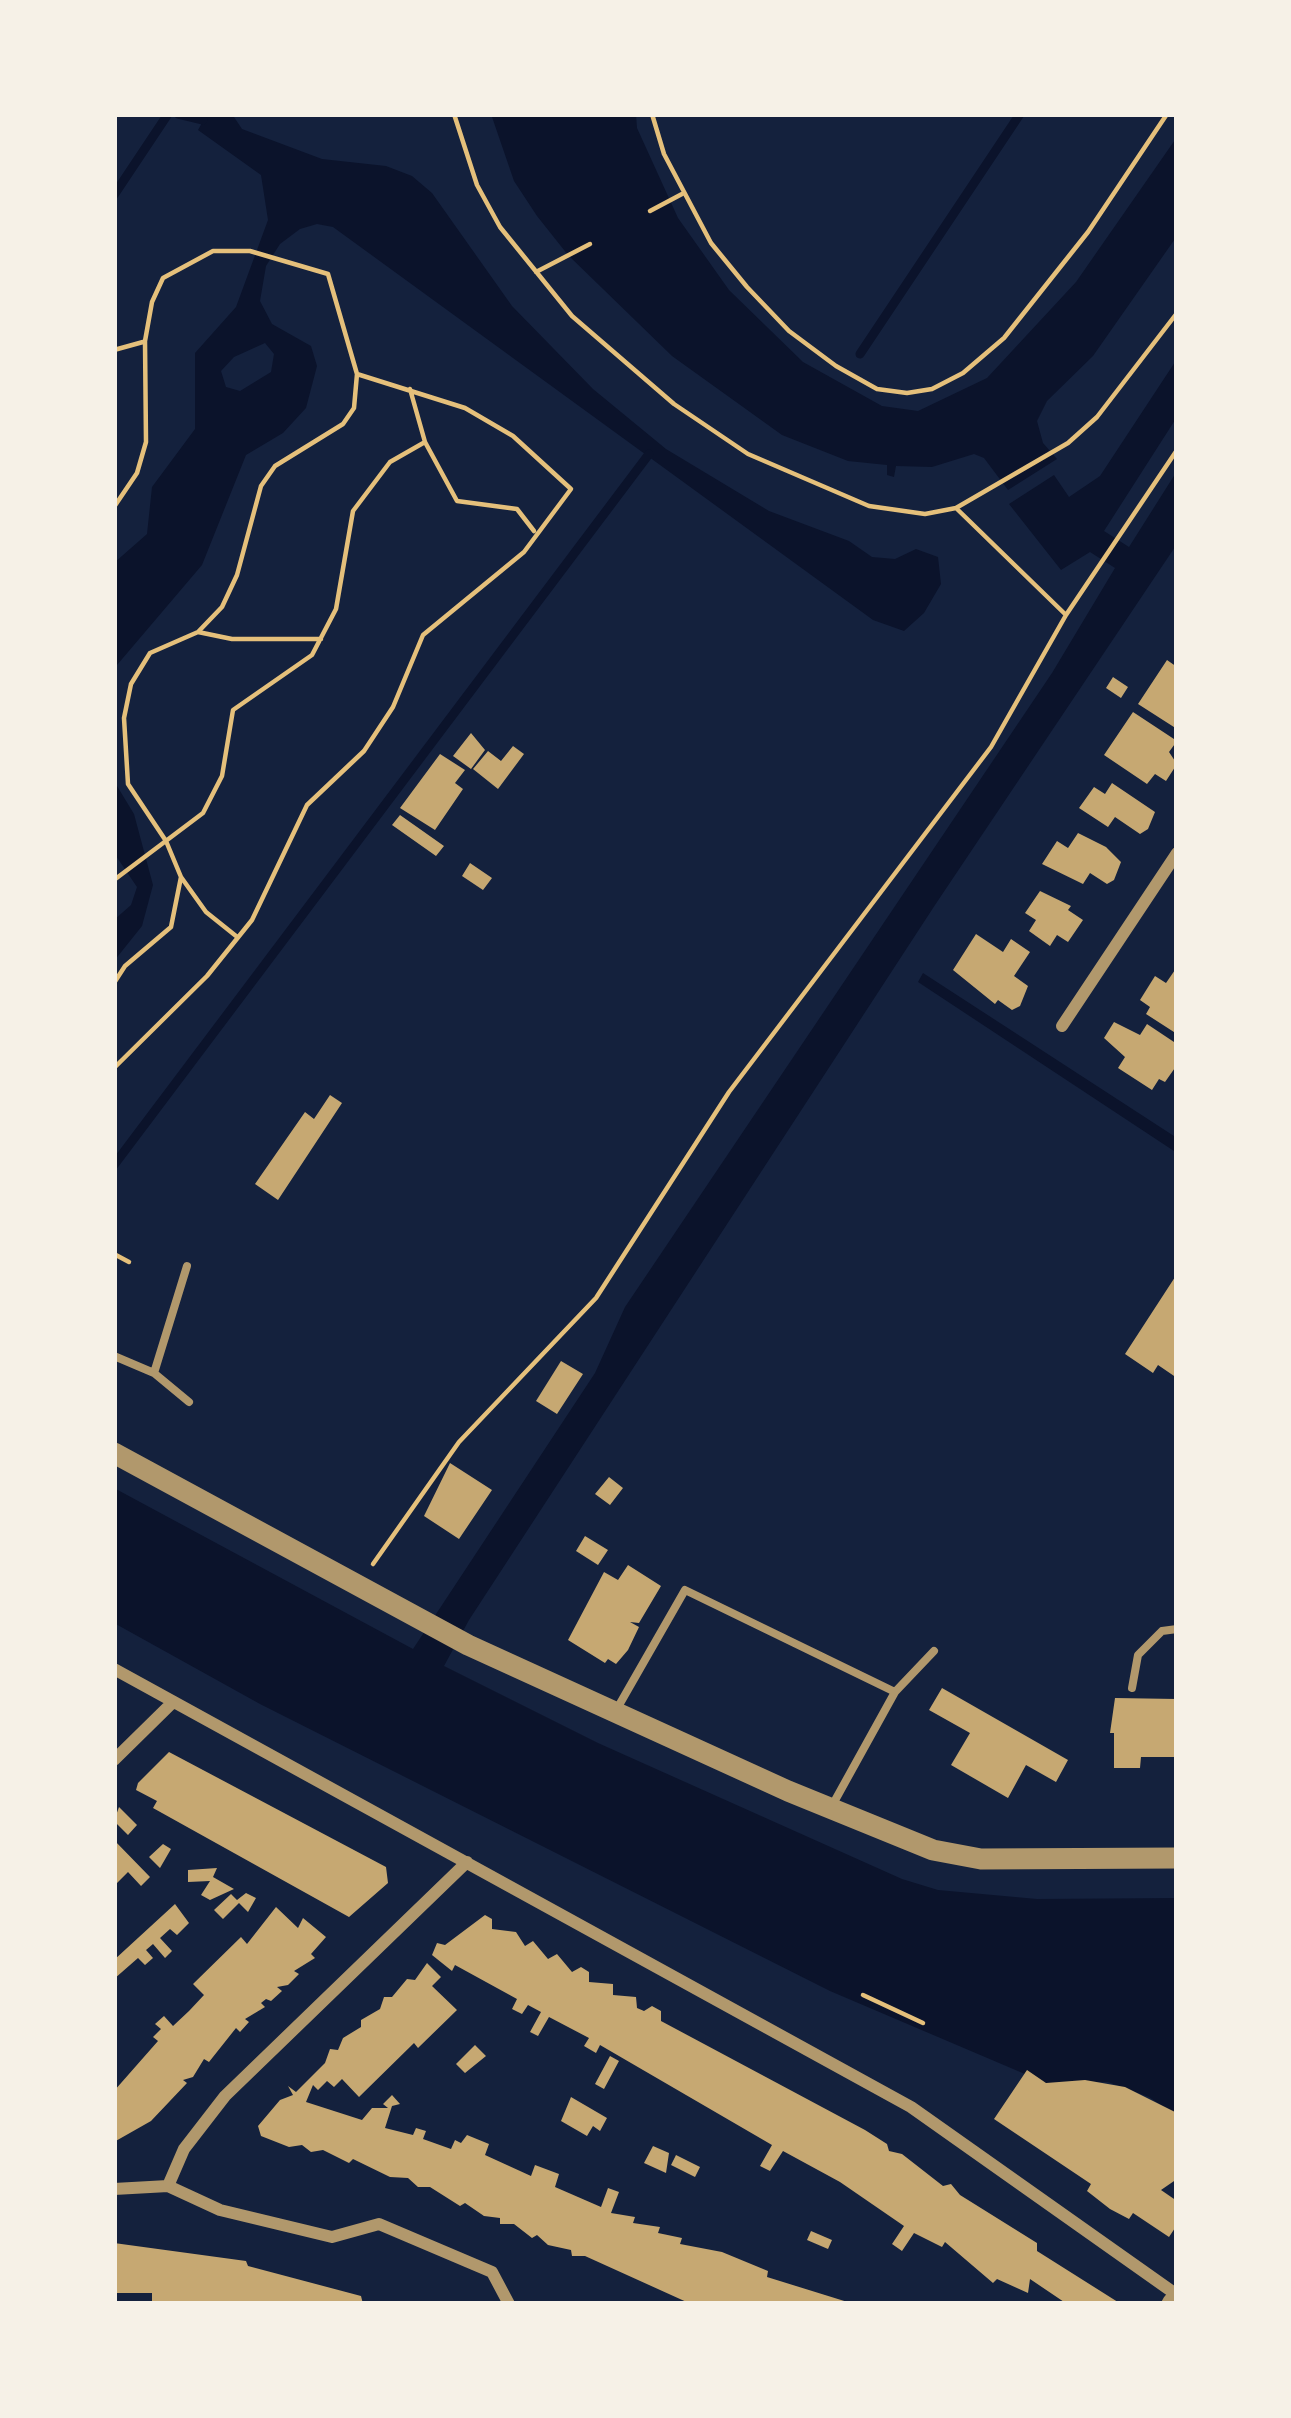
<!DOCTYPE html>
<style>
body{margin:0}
#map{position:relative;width:1291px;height:2418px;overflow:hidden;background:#14213d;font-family:Ubuntu,sans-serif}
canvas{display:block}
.frame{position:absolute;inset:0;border:117px solid #f6f1e7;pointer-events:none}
</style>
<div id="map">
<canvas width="1291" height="2418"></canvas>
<div class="frame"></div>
</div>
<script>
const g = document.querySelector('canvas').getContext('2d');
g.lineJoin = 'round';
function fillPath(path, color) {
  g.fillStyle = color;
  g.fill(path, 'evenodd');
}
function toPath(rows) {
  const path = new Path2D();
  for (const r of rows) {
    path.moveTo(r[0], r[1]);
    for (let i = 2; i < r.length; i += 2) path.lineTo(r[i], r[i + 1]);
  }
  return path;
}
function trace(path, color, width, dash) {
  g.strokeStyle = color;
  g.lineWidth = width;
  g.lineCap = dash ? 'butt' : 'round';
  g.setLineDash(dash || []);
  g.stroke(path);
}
fillPath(toPath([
 [207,114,232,114,242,129,322,159,386,166,412,176,432,193,512,306,593,389,666,449,769,511,849,541,872,557,895,559,916,549,938,557,941,584,924,613,904,631,873,620,333,227,317,224,300,229,280,244,266,266,260,301,272,324,311,346,317,366,306,408,283,433,246,455,202,565,117,665,117,786,134,814,153,885,142,926,114,961,114,920,131,905,137,887,114,853,114,563,147,534,152,487,195,429,195,353,236,307,268,220,261,175,198,130],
 [265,343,274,354,271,372,240,391,226,387,221,371,234,357],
 [491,114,636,114,637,128,678,218,729,290,803,362,882,406,918,411,987,378,1076,282,1177,137,1177,236,1093,356,1047,401,1037,421,1043,443,1057,459,1008,490,984,458,974,454,932,467,896,466,894,477,887,475,887,465,848,461,782,435,672,356,568,255,537,216,514,181],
 [1177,359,1177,417,1104,531,1129,547,1177,471,1177,544,935,905,469,1620,444,1666,598,1743,902,1879,938,1890,1037,1899,1177,1898,1177,2116,1149,2097,1108,2082,1046,2083,830,1991,260,1704,114,1623,114,1488,413,1649,595,1373,625,1307,1052,673,1115,568,1090,552,1061,570,1009,504,1054,475,1069,497,1100,476],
 [923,973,1177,1138,1177,1153,918,982]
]), '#0b132b');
trace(toPath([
 [178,114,203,120],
 [114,195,168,114],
 [860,354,1020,114],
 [114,1165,649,454]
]), '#0b132b', 9);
fillPath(toPath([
 [1167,660,1177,667,1177,729,1138,704],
 [1113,677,1128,687,1121,698,1106,688],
 [1133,712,1177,741,1169,752,1177,764,1166,781,1155,774,1147,784,1104,755],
 [471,733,485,750,471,769,453,756],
 [513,746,524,754,498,789,473,769,488,751,501,761],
 [440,754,465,770,455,783,463,789,435,830,400,808],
 [1112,783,1155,812,1148,829,1140,834,1115,817,1108,827,1079,808,1094,787,1105,794],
 [400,815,444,846,436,856,392,825],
 [1078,833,1106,847,1121,862,1114,880,1107,884,1090,873,1083,884,1042,864,1057,841,1068,848],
 [470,863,492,878,483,890,462,876],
 [1040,891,1071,906,1068,910,1083,920,1068,942,1057,935,1050,946,1029,931,1036,920,1025,913],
 [976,934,1003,952,1011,939,1030,952,1014,976,1028,986,1020,1006,1012,1010,998,1000,995,1004,953,970],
 [1177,967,1177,1034,1146,1014,1150,1007,1140,1000,1155,976,1166,983],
 [1114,1022,1140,1035,1147,1024,1177,1044,1177,1065,1165,1082,1159,1079,1152,1090,1118,1068,1125,1057,1104,1038],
 [330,1095,342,1103,278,1200,255,1184,305,1112,314,1119],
 [1177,1274,1177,1378,1158,1365,1153,1373,1125,1354],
 [561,1361,583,1374,557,1414,536,1401],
 [450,1463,492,1490,459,1539,424,1516],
 [609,1477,623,1488,610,1505,595,1494],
 [585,1536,608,1550,598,1565,576,1551],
 [628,1565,661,1586,639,1623,630,1622,639,1627,628,1650,616,1664,608,1659,605,1663,568,1640,604,1572,618,1580],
 [942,1688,1068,1760,1056,1782,1026,1765,1008,1798,951,1765,970,1733,929,1710],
 [1115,1698,1177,1699,1177,1757,1141,1757,1140,1768,1114,1768,1114,1733,1110,1733],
 [169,1752,386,1867,388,1883,349,1917,153,1808,157,1801,136,1790,138,1783],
 [119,1807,137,1825,128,1835,114,1821],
 [114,1840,150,1877,141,1886,128,1872,114,1886],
 [163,1844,171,1849,160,1868,149,1857],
 [217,1868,213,1877,234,1889,210,1900,201,1895,210,1881,188,1882,188,1870],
 [246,1893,256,1898,248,1912,239,1903,223,1919,214,1910,231,1894,237,1900],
 [175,1904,189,1923,177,1935,170,1929,160,1938,172,1951,165,1958,153,1944,146,1950,153,1958,145,1965,138,1958,114,1979,114,1960],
 [276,1907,298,1928,303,1918,326,1937,311,1954,315,1958,294,1971,299,1974,288,1985,277,1987,282,1991,271,2001,266,1999,261,2003,265,2007,245,2019,249,2022,240,2032,236,2028,209,2062,204,2059,193,2077,183,2080,187,2083,151,2121,114,2142,114,2091,158,2041,153,2037,161,2029,155,2024,164,2016,173,2026,189,2011,204,1995,193,1984,241,1937,247,1944],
 [485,1915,492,1919,492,1929,516,1932,525,1946,533,1941,548,1959,557,1954,572,1972,581,1967,589,1972,589,1982,613,1984,613,1995,636,1997,637,2008,644,2011,652,2006,661,2011,661,2021,865,2130,887,2144,889,2151,902,2154,943,2186,951,2184,960,2195,1037,2243,1037,2251,1121,2304,1067,2304,1030,2279,1028,2293,997,2279,993,2283,945,2242,942,2247,914,2233,902,2251,892,2244,904,2226,840,2182,783,2151,770,2171,760,2166,772,2145,600,2045,596,2053,584,2046,589,2038,549,2017,538,2036,530,2032,541,2012,528,2005,522,2014,512,2009,517,1999,455,1965,452,1971,432,1955,437,1943,445,1945],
 [427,1963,441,1977,432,1986,457,2010,418,2048,414,2043,359,2097,342,2079,334,2087,327,2081,318,2090,313,2085,306,2102,362,2120,372,2108,388,2108,383,2104,392,2095,400,2104,392,2106,385,2128,413,2135,416,2128,426,2131,423,2139,451,2149,455,2140,461,2143,467,2135,489,2144,485,2155,531,2176,535,2165,559,2174,555,2187,601,2207,608,2188,619,2192,611,2213,635,2217,633,2223,660,2227,658,2233,682,2238,680,2244,722,2252,768,2271,767,2277,854,2304,691,2304,585,2256,572,2256,571,2250,548,2245,537,2235,532,2238,514,2224,500,2224,500,2218,484,2216,465,2203,460,2206,430,2187,418,2187,408,2178,390,2177,353,2159,349,2163,323,2150,311,2152,302,2145,289,2147,261,2136,258,2126,280,2100,293,2095,288,2086,296,2092,325,2063,330,2049,338,2050,343,2038,361,2027,361,2020,380,2009,384,1997,392,1997,407,1979,415,1980],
 [475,2045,486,2056,465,2073,456,2064],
 [610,2056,619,2061,604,2089,595,2084],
 [1027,2070,1046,2083,1085,2080,1125,2087,1177,2113,1177,2179,1161,2190,1177,2201,1177,2225,1169,2237,1133,2213,1129,2219,1110,2209,1087,2191,1091,2184,994,2119],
 [571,2097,607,2118,600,2131,593,2126,587,2136,561,2121],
 [653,2146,669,2153,666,2173,644,2163],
 [676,2155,700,2167,695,2177,671,2165],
 [811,2231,832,2240,828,2249,807,2240],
 [114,2243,246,2261,248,2266,361,2296,363,2304,152,2302,152,2293,114,2293]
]), '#c6a872');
trace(toPath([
 [454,114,477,185,500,227,572,316,674,404,748,454,869,506,925,514,956,508,1068,443,1097,417,1177,313],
 [652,114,664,154,711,243,747,287,789,331,836,366,877,389,907,393,932,389,963,373,1004,338,1088,232,1167,114],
 [650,211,682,194],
 [536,272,590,244],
 [114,350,143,342],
 [425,442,457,501,517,509,534,531],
 [114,507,137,473,146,442,145,341,152,302,163,278,213,251,250,251,328,274,357,374,354,408,343,424,275,466,261,486,237,575,222,607,198,632,150,653,131,684,124,718,128,784,166,841,181,877,206,912,236,936],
 [956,508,1066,615],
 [198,632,232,639,321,639],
 [114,880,203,813,222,776,233,710,312,655,336,609,353,511,390,462,425,442,410,389],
 [114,983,125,966,171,927,181,877],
 [114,1068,207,976,252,920,307,805,364,751,393,707,423,635,524,552,571,489,513,436,465,408,357,374],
 [114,1254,129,1262],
 [373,1564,459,1442,596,1298,729,1092,991,747,1066,615,1177,450],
 [863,1995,923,2023]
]), '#e5c07b', 4.5);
trace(toPath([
 [114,1356,154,1373,189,1402],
 [154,1373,187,1266],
 [1132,1688,1138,1655,1162,1631,1177,1629],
 [618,1707,685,1590,895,1692],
 [833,1804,895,1692,934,1651]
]), '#b1986c', 8);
trace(toPath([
 [1062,1026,1177,853],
 [114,1669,911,2107,1177,2295],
 [114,1760,173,1702],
 [168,2186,184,2149,225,2096,467,1862],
 [114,2189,168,2186,220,2210,332,2237,379,2224,492,2272,509,2304]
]), '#b1986c', 12);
trace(toPath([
 [114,1453,468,1645,788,1791,933,1850,981,1859,1177,1858],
 [1172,2304,1177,2298]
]), '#b1986c', 21);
</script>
